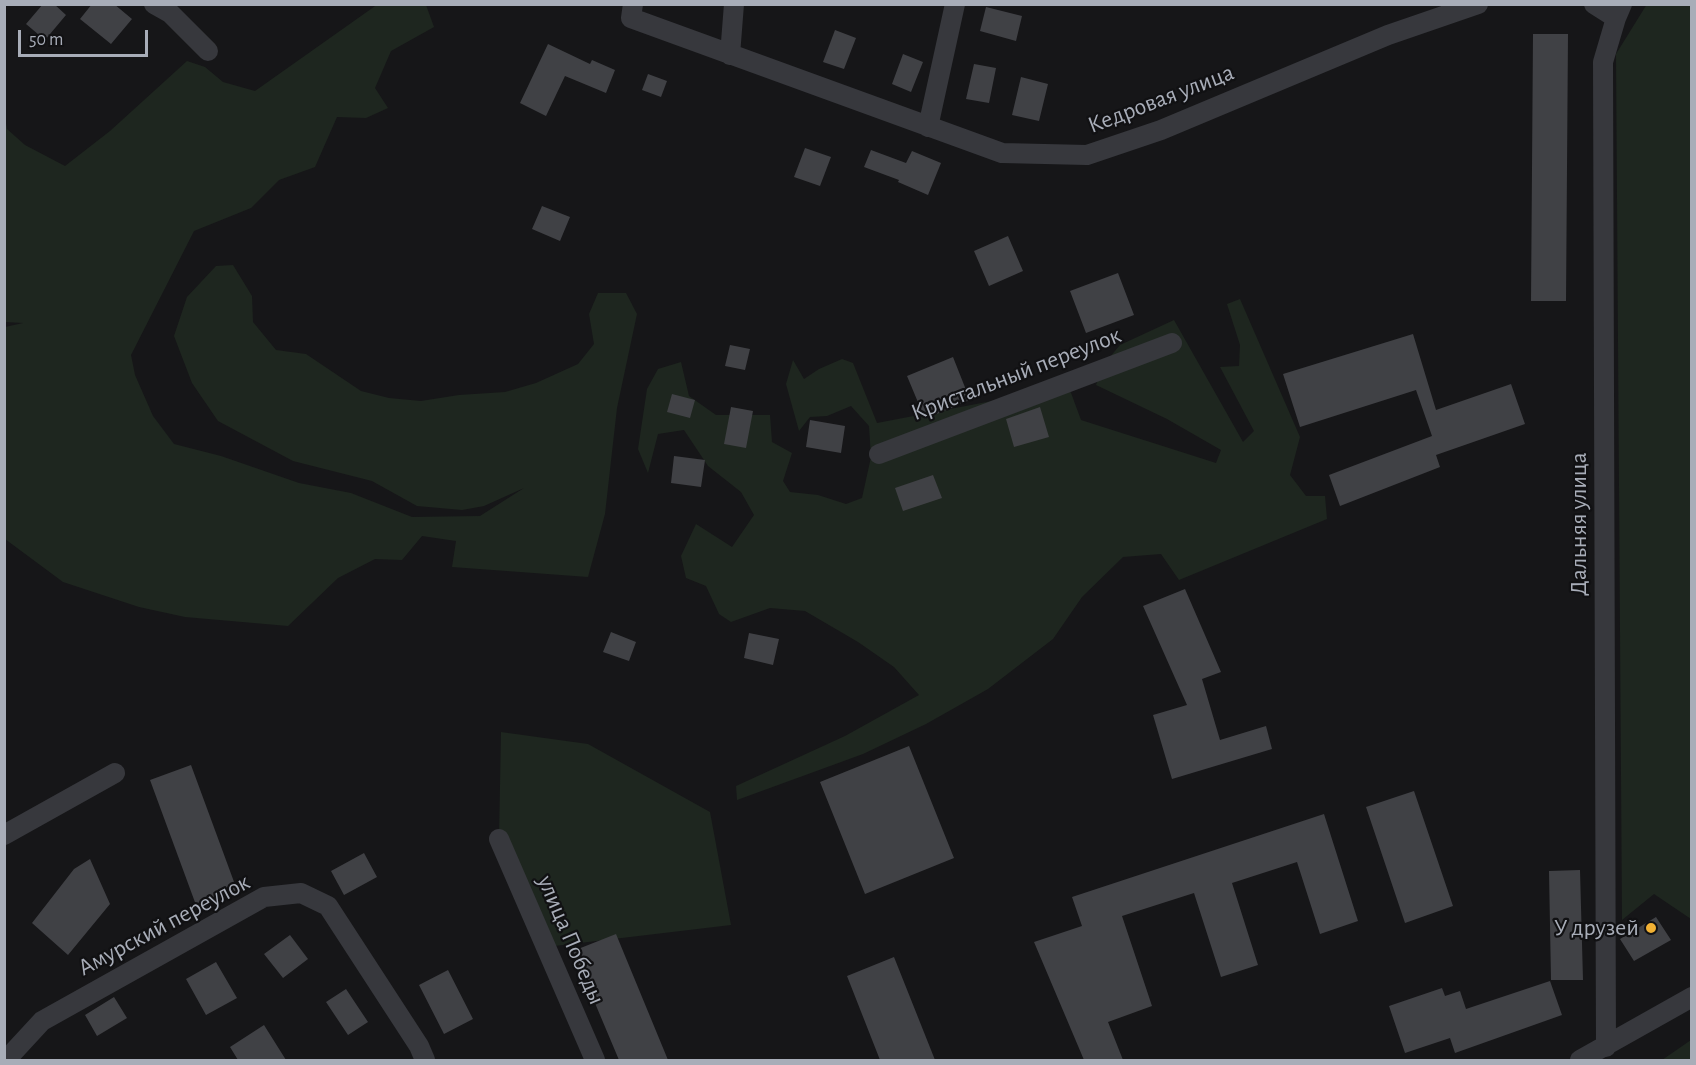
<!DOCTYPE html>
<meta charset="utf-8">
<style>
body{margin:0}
#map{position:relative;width:1696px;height:1065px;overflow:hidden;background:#161618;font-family:"Alegreya Sans",sans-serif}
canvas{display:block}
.frame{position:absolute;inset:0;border:6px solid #a8adb8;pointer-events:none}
.scale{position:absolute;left:18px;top:30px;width:130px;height:27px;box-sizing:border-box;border:3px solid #a8adb8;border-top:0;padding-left:8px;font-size:18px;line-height:21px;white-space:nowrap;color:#a8adb8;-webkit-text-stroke:4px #111113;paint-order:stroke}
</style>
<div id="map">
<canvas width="1696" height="1065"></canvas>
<div class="frame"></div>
<div class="scale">50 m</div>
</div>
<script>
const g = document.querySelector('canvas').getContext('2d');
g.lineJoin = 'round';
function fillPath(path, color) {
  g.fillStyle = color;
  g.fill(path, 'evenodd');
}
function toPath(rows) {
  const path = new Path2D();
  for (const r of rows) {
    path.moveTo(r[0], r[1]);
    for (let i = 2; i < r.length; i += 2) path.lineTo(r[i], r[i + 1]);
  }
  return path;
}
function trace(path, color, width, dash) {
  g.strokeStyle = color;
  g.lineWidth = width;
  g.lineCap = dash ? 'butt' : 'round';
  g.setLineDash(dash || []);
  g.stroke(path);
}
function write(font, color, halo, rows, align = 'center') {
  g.font = font + ' "Alegreya Sans",sans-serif';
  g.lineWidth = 4.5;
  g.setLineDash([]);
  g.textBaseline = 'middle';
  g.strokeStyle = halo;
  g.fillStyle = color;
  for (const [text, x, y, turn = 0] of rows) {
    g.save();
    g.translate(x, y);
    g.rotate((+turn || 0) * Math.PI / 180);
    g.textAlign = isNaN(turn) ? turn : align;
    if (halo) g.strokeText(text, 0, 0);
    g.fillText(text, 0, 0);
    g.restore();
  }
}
fillPath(toPath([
 [378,4,426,5,434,27,391,51,375,88,388,108,366,118,337,117,315,167,279,180,251,208,194,231,131,355,135,375,153,416,174,444,221,456,299,483,351,493,412,517,480,516,524,488,484,506,462,510,417,506,372,481,293,461,218,421,192,383,174,336,187,297,216,266,233,265,252,296,253,322,276,350,306,354,361,391,389,398,421,401,459,395,505,392,536,383,578,364,594,344,589,314,598,293,626,293,637,314,617,408,605,514,588,577,452,567,456,541,422,536,402,560,375,559,338,578,288,626,185,617,139,607,63,582,5,539,5,327,23,323,5,322,5,117,7,129,25,145,65,166,110,131,187,61,205,67,223,82,255,91],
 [1647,4,1692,5,1691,919,1654,894,1622,920,1616,54],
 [1240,299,1300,437,1290,475,1306,496,1325,496,1327,519,1179,580,1161,554,1123,557,1082,597,1053,639,988,689,926,724,863,754,737,800,736,786,845,736,919,695,894,667,858,642,805,611,770,608,731,622,719,614,706,586,686,578,681,556,696,524,732,547,754,515,741,492,708,466,684,430,658,434,648,473,638,449,647,389,658,369,681,362,689,396,716,415,770,415,772,442,792,453,783,481,790,492,818,495,846,504,862,498,871,457,869,426,851,406,827,416,810,417,799,431,786,384,793,360,804,379,819,369,842,359,853,363,877,423,1018,396,1067,382,1081,420,1216,463,1221,450,1167,419,1096,385,1104,364,1120,345,1174,320,1243,442,1254,431,1220,367,1239,366,1240,345,1227,304],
 [501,732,588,744,710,812,731,925,546,947,499,839],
 [1691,1040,1691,1060,1662,1060]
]), '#1e261f');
fillPath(toPath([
 [43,4,54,4,66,15,45,40,26,24],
 [92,4,114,4,132,19,111,44,80,19],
 [986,7,1022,16,1016,41,980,31],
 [835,30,856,38,844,69,823,62],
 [1533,34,1568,34,1566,301,1531,301],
 [548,44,590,64,592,60,615,70,606,93,565,76,546,116,520,103],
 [903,54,923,62,911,92,892,84],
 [974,64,996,68,989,103,966,99],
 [648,74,667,81,661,97,642,90],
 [1021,77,1048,84,1039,121,1012,115],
 [805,148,831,157,820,186,794,177],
 [871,150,906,163,912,151,941,163,928,195,898,182,899,180,864,167],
 [542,206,570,217,560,241,532,229],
 [1008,236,1023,271,989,286,974,251],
 [1118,273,1134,315,1086,333,1070,291],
 [1413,334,1436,410,1511,384,1525,424,1436,455,1440,467,1340,506,1329,475,1432,436,1416,390,1300,427,1283,374],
 [730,345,750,349,745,370,725,366],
 [953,357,970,400,925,419,907,376],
 [672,394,695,400,690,418,667,412],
 [731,407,753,411,746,448,724,444],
 [1040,407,1049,437,1014,447,1006,419],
 [810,420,845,426,841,453,806,447],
 [674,456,705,460,701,487,671,483],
 [933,475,942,498,903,511,895,488],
 [1185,589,1221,672,1202,679,1220,740,1266,726,1272,749,1172,779,1153,715,1187,705,1143,606],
 [611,632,636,642,629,661,603,652],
 [749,633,779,639,773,665,744,658],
 [909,746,954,858,865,894,820,782],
 [191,765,237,890,196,905,150,780],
 [1414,791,1453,906,1405,923,1366,807],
 [1324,814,1358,921,1320,934,1297,862,1232,883,1258,965,1221,977,1194,893,1122,916,1152,1006,1108,1022,1123,1060,1084,1060,1034,942,1082,926,1072,897],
 [364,853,377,877,344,895,331,871],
 [90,859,110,904,68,955,32,923,74,869],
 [1580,870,1583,980,1551,980,1549,871],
 [1656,917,1671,940,1634,961,1620,939],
 [616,934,668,1060,619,1060,573,951],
 [290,935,308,959,283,978,264,954],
 [894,957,935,1060,880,1060,847,976],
 [216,962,237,998,206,1015,186,979],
 [448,970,473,1019,444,1034,419,985],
 [1550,981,1562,1015,1455,1053,1450,1038,1405,1053,1389,1006,1442,988,1445,996,1460,991,1466,1009],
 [346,989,368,1022,348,1035,326,1002],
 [114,997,127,1018,97,1036,85,1015],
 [264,1025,286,1060,238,1060,230,1047]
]), '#404145');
trace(toPath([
 [154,4,170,13,208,51],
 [633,4,631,18,1002,153,1087,155,1161,130,1388,35,1478,4],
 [1594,4,1616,18],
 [730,55,734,4],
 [928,127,955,4],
 [879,454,1172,343],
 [4,835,115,773],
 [499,839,595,1060],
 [1606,1047,1603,62,1616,18,1622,4],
 [6,1060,42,1021,264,897,301,893,328,906,419,1046,425,1060],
 [1580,1060,1692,997]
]), '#37383d', 20);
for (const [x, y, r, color] of [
 [1651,928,6,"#f2b134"]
]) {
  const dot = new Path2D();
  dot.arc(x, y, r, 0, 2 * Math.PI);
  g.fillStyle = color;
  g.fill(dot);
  trace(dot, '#111113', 2);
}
write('24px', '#a8adb8', '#111113', [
 ["Кедровая улица",1161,99,-21],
 ["Кристальный переулок",1016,374,-21],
 ["Дальняя улица",1579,524,-90],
 ["Амурский переулок",164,925,-28],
 ["улица Победы",571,940,67]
]);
write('24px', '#a8adb8', '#111113', [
 ["У друзей",1639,928]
], 'right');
</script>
